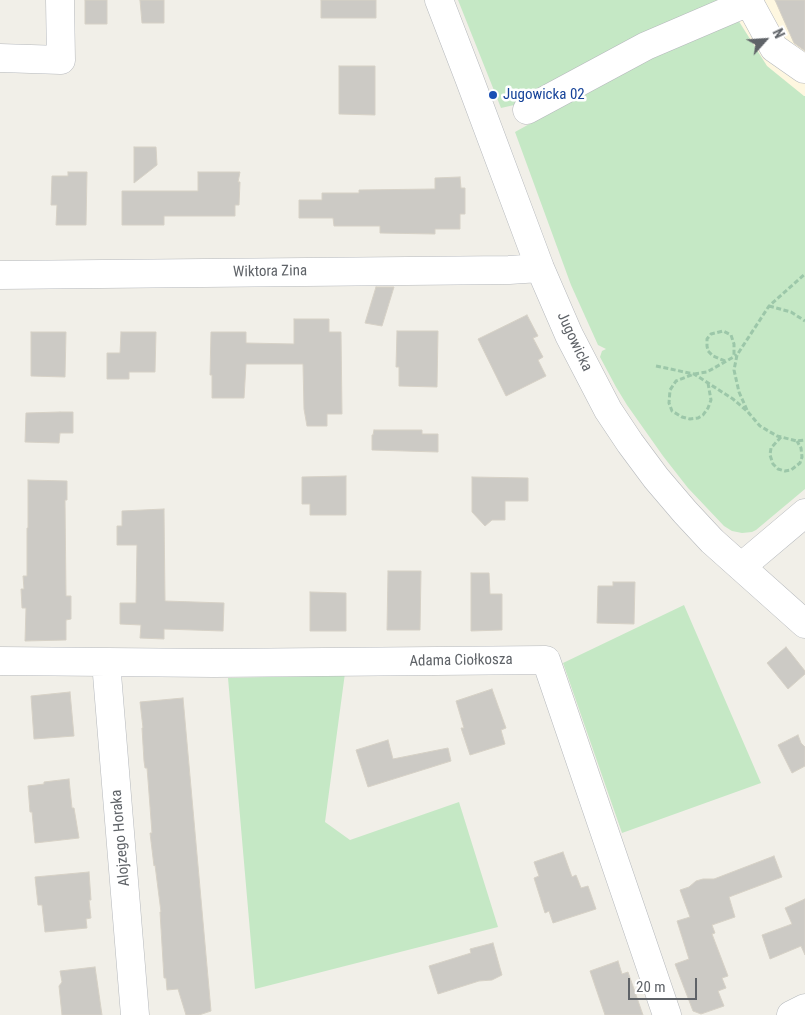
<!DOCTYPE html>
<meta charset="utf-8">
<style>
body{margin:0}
#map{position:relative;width:805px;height:1015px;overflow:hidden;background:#f1efe8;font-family:"Roboto Condensed",sans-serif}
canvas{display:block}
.north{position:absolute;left:740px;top:15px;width:50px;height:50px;-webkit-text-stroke:4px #fff;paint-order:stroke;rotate:64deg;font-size:14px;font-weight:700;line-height:20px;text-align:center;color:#5f6368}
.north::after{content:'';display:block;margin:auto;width:18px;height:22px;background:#5f6368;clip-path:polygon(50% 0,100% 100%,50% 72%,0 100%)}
.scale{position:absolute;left:628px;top:978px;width:69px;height:22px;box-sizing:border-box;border:2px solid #5f6368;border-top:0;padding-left:6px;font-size:15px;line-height:18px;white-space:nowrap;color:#5f6368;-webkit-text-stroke:4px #fff;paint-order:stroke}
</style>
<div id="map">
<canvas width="805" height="1015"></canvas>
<div class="north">N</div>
<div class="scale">20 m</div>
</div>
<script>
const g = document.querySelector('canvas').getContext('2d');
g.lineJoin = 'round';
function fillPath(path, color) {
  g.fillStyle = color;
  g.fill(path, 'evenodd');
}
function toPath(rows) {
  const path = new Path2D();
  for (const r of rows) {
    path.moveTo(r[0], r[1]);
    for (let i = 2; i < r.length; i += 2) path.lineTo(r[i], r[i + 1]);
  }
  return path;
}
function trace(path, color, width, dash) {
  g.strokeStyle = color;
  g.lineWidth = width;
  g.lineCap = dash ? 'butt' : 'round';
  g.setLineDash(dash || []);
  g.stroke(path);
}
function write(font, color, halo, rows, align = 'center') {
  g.font = font + ' "Roboto Condensed",sans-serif';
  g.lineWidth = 5;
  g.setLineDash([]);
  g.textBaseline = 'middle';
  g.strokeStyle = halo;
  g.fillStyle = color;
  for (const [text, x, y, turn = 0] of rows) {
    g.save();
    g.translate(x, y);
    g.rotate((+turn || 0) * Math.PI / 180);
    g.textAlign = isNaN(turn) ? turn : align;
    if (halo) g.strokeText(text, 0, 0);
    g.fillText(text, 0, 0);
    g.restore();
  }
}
fillPath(toPath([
 [726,0,805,0,805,98,767,66]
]), '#fef7e0');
fillPath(toPath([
 [458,0,726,0,726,1,767,66,804,96,805,96,805,489,756,530,752,532,742,533,732,531,724,526,688,488,663,456,627,405,616,387,600,357,602,351,606,349,598,345,571,285,515,132,533,122,523,103,501,108],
 [684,605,761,783,622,833,563,663],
 [345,673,325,822,350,840,459,802,498,927,255,989,228,678,305,676]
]), '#c5e8c5');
const building = toPath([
 [85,0,107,0,107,24,85,24,85,0],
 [140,0,164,0,164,23,142,23,140,0],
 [321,0,376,0,376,18,321,18,321,0],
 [775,0,805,0,805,51,794,43,775,0],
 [339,66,375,66,375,115,339,114,339,66],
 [134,147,156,147,157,165,134,183,134,147],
 [68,172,87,172,86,225,56,225,57,205,51,205,52,176,68,176,68,172],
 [198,172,240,172,238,182,240,182,239,205,235,205,235,216,164,216,164,225,122,225,122,191,198,191,198,172],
 [460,177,461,188,465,188,465,214,460,214,460,229,435,229,435,234,380,233,380,226,334,226,333,218,299,218,299,200,322,200,322,193,359,193,359,190,435,189,435,178,460,177],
 [376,287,394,287,382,326,365,323,376,287],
 [527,315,538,336,533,338,543,357,538,360,546,376,506,396,478,339,527,315],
 [294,319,329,319,329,332,341,332,342,414,327,414,327,426,307,426,304,409,303,364,246,364,244,398,212,398,212,375,210,375,211,332,246,332,246,343,294,344,294,319],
 [397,331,438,331,437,387,399,386,399,367,396,367,397,331],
 [31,332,66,332,65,377,31,376,31,332],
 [121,332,156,332,155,372,129,372,129,379,107,379,107,353,120,353,121,332],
 [60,412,73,412,73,433,60,433,59,443,25,442,26,413,60,412],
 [374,430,422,430,422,434,438,434,438,452,372,450,372,435,373,435,374,430],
 [346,476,346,515,310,515,310,504,302,504,302,477,346,476],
 [472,477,528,478,528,501,505,501,505,520,492,520,485,526,472,512,472,477],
 [28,480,67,481,67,500,65,500,66,596,71,596,71,619,66,620,66,640,25,641,26,608,22,608,21,589,24,589,23,576,27,576,27,528,28,528,28,480],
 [164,509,165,601,224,603,223,631,164,629,164,639,140,638,141,625,120,624,120,603,136,603,137,545,117,545,117,526,122,526,122,511,164,509],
 [388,571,421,571,420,630,387,630,388,571],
 [471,573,489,573,490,594,502,594,502,630,471,631,471,573],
 [613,582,635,582,634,624,597,623,598,586,613,586,613,582],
 [310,592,346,593,346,631,310,631,310,592],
 [786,647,805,671,805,674,788,689,767,663,786,647],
 [492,689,506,728,501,730,505,744,470,755,461,728,464,728,456,701,492,689],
 [70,692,74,736,34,739,31,696,70,692],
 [183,698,211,1011,199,1015,186,1015,178,989,167,990,166,978,164,978,160,912,161,912,155,865,154,866,150,833,152,833,148,780,147,768,145,768,144,761,142,728,143,728,140,702,183,698],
 [798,735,801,743,805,747,805,766,792,773,778,745,798,735],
 [388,740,393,759,448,748,451,761,368,787,356,750,388,740],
 [69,779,72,808,74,808,79,838,35,843,32,812,30,812,28,786,44,784,44,782,69,779],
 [563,852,572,877,576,875,581,888,588,886,596,909,553,923,549,911,545,913,534,878,539,876,534,862,563,852],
 [774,856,782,877,729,897,735,917,712,925,715,933,712,934,728,976,722,978,726,988,718,991,724,1006,701,1014,693,1011,675,964,689,959,677,921,690,917,680,890,689,887,696,881,703,879,714,879,774,856],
 [89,872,91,900,89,900,91,918,86,919,87,928,45,932,42,905,38,905,35,877,89,872],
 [805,899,805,955,801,946,770,959,762,935,792,924,785,908,805,899],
 [493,943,502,975,492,980,479,981,438,994,429,966,471,953,470,949,493,943],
 [618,961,622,974,628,972,643,1015,605,1015,590,971,618,961],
 [95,967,102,1015,62,1015,59,986,62,982,60,971,95,967]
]);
fillPath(building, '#cccac5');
trace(building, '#d6d1c6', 1);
const minor = toPath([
 [439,0,469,78,540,268,569,335,608,410,630,443,656,478,685,512,712,541,805,624],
 [750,0,749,2,774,48,804,69,805,68],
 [0,58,61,60,60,0],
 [527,110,646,46,749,2],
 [0,275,509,270,540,268],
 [741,567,805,513],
 [0,661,214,663,546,660,667,1015],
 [106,662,135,1015],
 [791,1015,805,1008]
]);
trace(minor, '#b5b8bc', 29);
trace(toPath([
 [769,306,791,312,805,321],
 [725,361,713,356,708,351,707,346,707,339,711,334,723,331,731,335,734,344,734,356],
 [656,366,694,374,733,399,747,411,760,426,777,436,797,441,805,440],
 [708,383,711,400,708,408,703,415,698,418,690,419,682,417,672,411,669,403,670,390,676,381,694,374,707,372,737,355],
 [747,410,739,392,734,370,737,355,769,306,805,274],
 [781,437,771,448,770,455,773,464,778,469,785,471,791,470,800,463,802,457,801,448,797,441]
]), '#9cc7a9', 3, [5, 2.5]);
trace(minor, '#fff', 28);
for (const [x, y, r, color] of [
 [493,95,5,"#1a4fb4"]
]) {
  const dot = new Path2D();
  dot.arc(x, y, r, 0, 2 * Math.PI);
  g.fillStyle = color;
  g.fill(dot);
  trace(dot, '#fff', 2);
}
write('15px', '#164399', '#fff', [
 ["Jugowicka 02",503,95]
], 'left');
write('15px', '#5f6368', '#fff', [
 ["Wiktora Zina",270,272,-1],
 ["Jugowicka",574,342,65],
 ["Adama Ciołkosza",461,661,-1],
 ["Alojzego Horaka",121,838,-95]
]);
</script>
